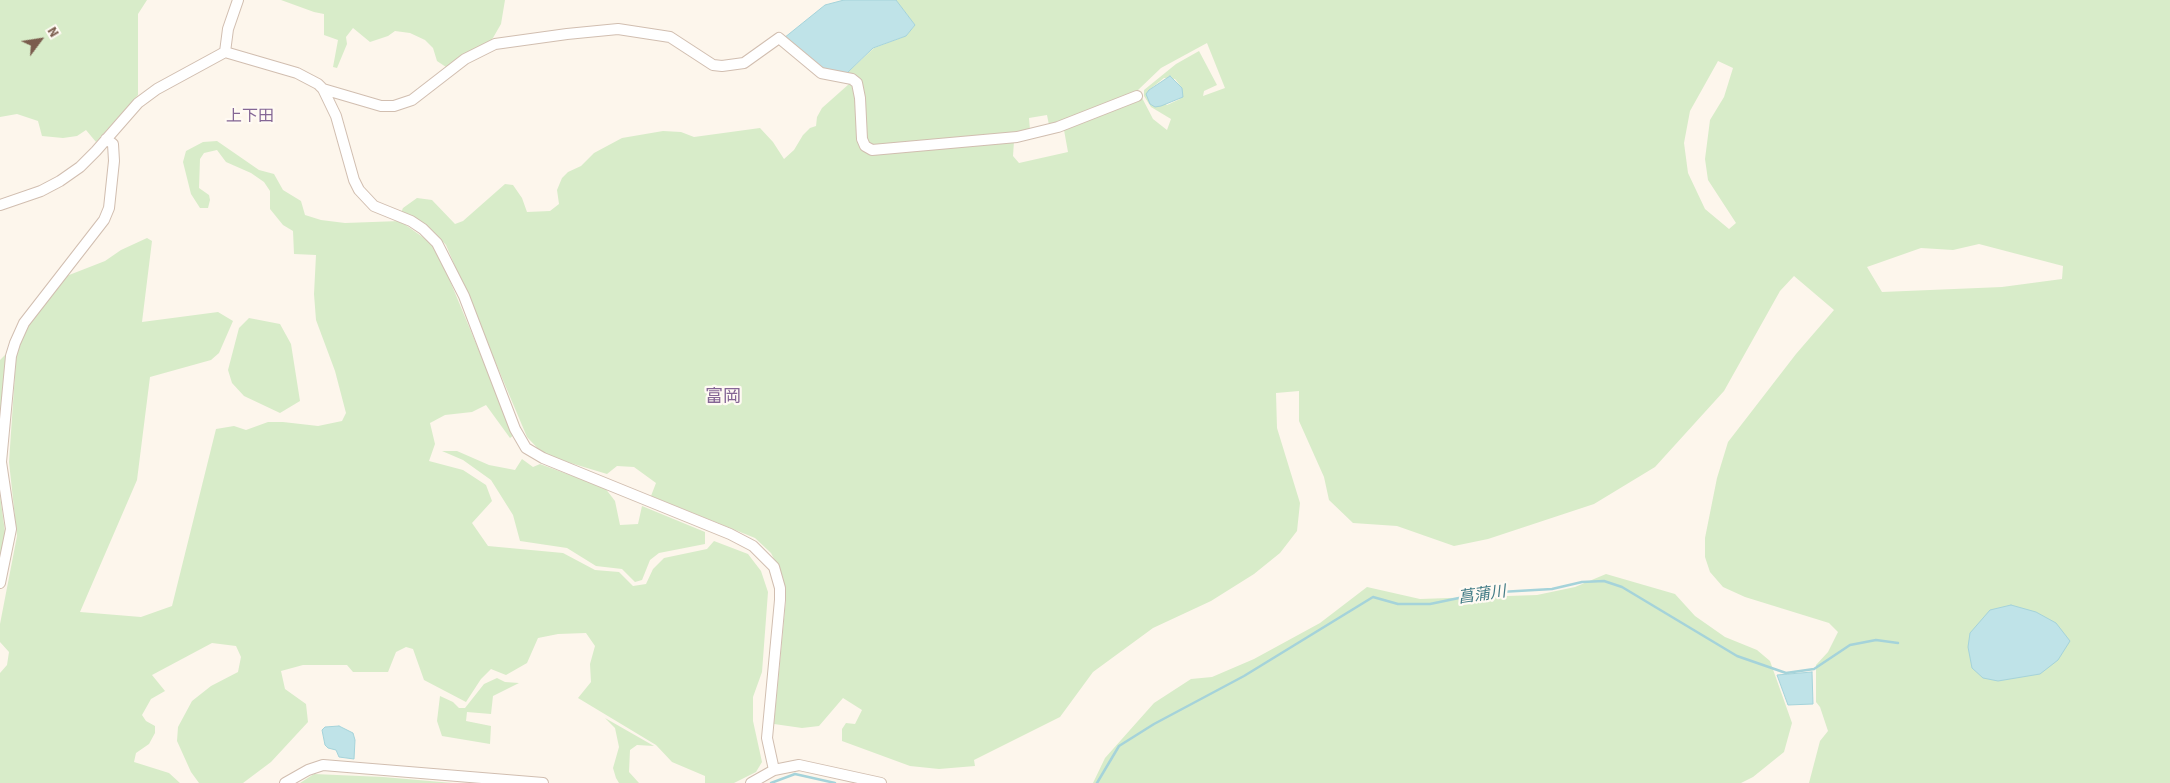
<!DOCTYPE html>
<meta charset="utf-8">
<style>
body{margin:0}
#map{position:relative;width:2170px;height:783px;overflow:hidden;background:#fdf6ec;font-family:"Source Sans 3",sans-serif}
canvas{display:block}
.north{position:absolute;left:15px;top:15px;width:50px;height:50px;-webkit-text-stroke:4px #fffaf3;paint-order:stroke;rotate:59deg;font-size:14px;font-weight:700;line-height:20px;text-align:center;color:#7a5c4d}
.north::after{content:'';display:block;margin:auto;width:18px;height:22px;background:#7a5c4d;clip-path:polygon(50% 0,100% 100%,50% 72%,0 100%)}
</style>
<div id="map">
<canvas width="2170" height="783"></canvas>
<div class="north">N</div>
</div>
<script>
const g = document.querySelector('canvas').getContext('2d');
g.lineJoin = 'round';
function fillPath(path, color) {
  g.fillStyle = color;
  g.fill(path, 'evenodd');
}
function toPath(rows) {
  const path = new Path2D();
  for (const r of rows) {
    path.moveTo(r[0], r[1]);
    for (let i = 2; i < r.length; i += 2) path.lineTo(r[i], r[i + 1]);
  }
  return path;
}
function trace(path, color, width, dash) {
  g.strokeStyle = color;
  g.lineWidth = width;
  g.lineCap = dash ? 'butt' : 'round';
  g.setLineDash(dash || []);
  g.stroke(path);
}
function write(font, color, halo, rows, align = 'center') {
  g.font = font + ' "Source Sans 3","Noto Sans JP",sans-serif';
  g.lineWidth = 4.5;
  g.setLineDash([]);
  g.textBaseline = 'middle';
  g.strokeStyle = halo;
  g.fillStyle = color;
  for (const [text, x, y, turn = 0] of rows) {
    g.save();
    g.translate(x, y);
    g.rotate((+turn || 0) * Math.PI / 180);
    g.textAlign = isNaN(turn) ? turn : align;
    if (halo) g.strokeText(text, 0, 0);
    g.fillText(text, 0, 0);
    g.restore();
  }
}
fillPath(toPath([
 [0,0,147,0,138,14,138,95,96,142,86,130,77,136,63,138,42,136,38,121,17,114,0,117],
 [281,0,505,0,501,24,490,43,446,67,437,61,433,48,425,40,410,33,395,31,388,36,370,42,353,28,346,37,347,44,337,68,333,67,338,40,324,35,324,14,314,12],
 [896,0,2170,0,2170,783,1809,783,1820,741,1828,731,1820,707,1816,702,1816,665,1828,652,1838,632,1829,623,1745,597,1723,587,1710,572,1705,557,1705,538,1717,478,1728,442,1796,354,1834,310,1794,276,1780,291,1724,391,1655,467,1594,504,1488,539,1454,546,1397,526,1353,523,1329,500,1324,477,1299,421,1299,391,1276,393,1277,428,1300,503,1297,531,1280,553,1254,574,1211,601,1153,628,1093,672,1060,717,974,760,975,766,939,769,910,766,842,741,842,729,846,723,855,724,862,710,843,698,819,726,802,728,774,724,786,599,783,577,771,553,755,538,651,496,656,483,634,467,617,466,607,474,544,455,527,437,446,245,432,230,401,213,403,208,417,198,432,200,455,224,463,221,505,184,513,185,522,198,527,212,550,211,559,204,557,190,562,178,568,172,581,166,594,153,622,138,663,131,681,132,694,137,760,128,773,142,784,159,794,150,803,135,810,128,816,126,817,117,822,108,849,84,847,73,874,48,906,36,915,25],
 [1207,43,1225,88,1203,96,1204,91,1217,85,1199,51,1176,64,1144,90,1144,96,1151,107,1171,119,1167,130,1153,119,1138,90,1161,68],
 [1718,61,1733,68,1724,97,1710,120,1705,159,1708,180,1736,223,1729,229,1705,209,1688,173,1684,143,1690,111],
 [1164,78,1175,79,1182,88,1180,99,1167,105,1149,90],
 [1047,115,1049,125,1064,130,1068,152,1019,163,1013,156,1014,141,1030,130,1029,118],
 [1979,244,2063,266,2062,279,2002,287,1882,292,1867,267,1921,248,1953,250],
 [217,141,259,170,274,174,283,190,301,201,305,215,321,220,345,223,400,221,431,243,443,264,514,435,510,438,486,405,472,412,445,415,430,423,435,444,429,461,463,470,486,485,492,501,472,523,488,546,563,553,595,570,619,572,633,586,646,584,653,569,664,558,707,549,714,541,748,554,761,571,768,592,762,672,753,697,753,721,762,762,756,772,734,783,705,783,705,776,672,762,656,745,578,698,591,682,590,664,595,646,586,633,558,634,538,638,527,663,506,675,491,669,481,679,466,702,424,680,413,649,406,647,396,652,388,672,353,672,347,665,303,665,281,671,285,689,306,704,308,722,271,762,243,783,199,783,191,772,177,741,178,727,192,701,211,686,238,672,241,657,236,646,212,643,152,675,165,691,151,699,142,715,146,721,155,726,155,733,149,744,136,753,134,762,169,773,180,783,0,783,0,673,7,665,9,652,0,642,0,624,17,536,9,462,17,344,29,322,64,277,105,261,121,250,147,238,152,241,142,322,218,312,233,321,219,353,211,360,150,377,137,480,80,612,141,617,172,606,216,429,234,426,246,430,268,422,283,422,318,426,342,421,346,413,335,371,316,320,314,294,316,255,294,254,293,231,283,225,270,209,270,191,264,182,251,173,226,162,217,150,204,153,200,159,199,188,209,195,210,200,208,208,200,208,191,194,183,162,186,151,203,142],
 [249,318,280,324,291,344,300,401,280,413,244,396,232,383,228,370,239,328],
 [5,355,8,355,0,419,0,360],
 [442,451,457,451,489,465,515,470,522,459,533,467,540,464,605,488,615,501,620,525,638,524,642,506,705,532,705,544,659,553,650,560,642,580,635,582,622,569,596,566,567,548,520,541,513,515,491,480,463,460],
 [0,495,5,532,0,567],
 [1606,574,1675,594,1695,616,1725,637,1757,650,1770,661,1792,723,1784,752,1753,777,1741,783,1093,783,1105,758,1154,703,1191,679,1212,677,1254,659,1320,623,1367,587,1420,599,1537,595,1575,587],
 [497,678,505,682,519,683,493,696,491,714,467,712,466,721,491,726,490,744,442,736,437,721,440,696,453,702,459,708,465,708,484,684],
 [605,718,654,746,637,745,630,750,629,772,639,783,619,783,616,778,613,768,619,747,615,728],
 [314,774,383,777,453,783,300,783]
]), '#d8ecc9');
const water = toPath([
 [844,0,896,0,915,25,906,36,873,48,847,73,823,71,784,38,825,5,844,0],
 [1170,76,1182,88,1183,97,1161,106,1155,107,1150,104,1146,94,1149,90,1170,76],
 [2011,605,2036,612,2056,623,2070,641,2058,660,2040,674,1998,681,1983,678,1972,668,1968,647,1970,633,1990,610,2011,605],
 [1812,672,1813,704,1788,705,1777,675,1812,672],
 [339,726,353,733,355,740,354,759,339,757,336,750,328,748,325,745,322,730,325,727,339,726]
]);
fillPath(water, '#bfe3e8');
trace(water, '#a5d3da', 1);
trace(toPath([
 [771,783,795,774,835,783],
 [1097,783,1119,746,1154,724,1244,676,1373,597,1398,604,1430,604,1483,593,1552,589,1582,582,1604,581,1622,587,1737,656,1786,673,1814,669,1850,645,1876,640,1898,643]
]), '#a5d3da', 2.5);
const minor = toPath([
 [225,52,228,29,238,0],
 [323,89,381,106,394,106,412,100,465,59,495,44,567,34,618,29,670,37,713,65,722,66,744,63,779,38,821,73,852,79,857,83,860,98,862,139,865,146,872,150,1017,137,1058,127,1137,96],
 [0,205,41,191,60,181,80,167,96,151,138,103,157,89,225,52,297,73,318,84,323,89,336,116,354,180,359,190,374,206,411,221,423,229,437,243,464,296,515,429,526,448,543,458,730,534,753,546,774,567,780,588,780,600,767,738,774,770],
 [0,583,11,529,1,462,11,356,15,343,24,323,104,220,109,208,114,161,113,144,106,139],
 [285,783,308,770,323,765,543,783],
 [751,783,774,770,799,765,881,783]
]);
trace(minor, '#d1beb0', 12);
trace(minor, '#fff', 10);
write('16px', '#846695', '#fffaf3', [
 ["上下田",250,117]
]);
write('italic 16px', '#437c86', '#fffaf3', [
 ["菖蒲川",1482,596,-8]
]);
write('18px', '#846695', '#fffaf3', [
 ["富岡",723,398]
]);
</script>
